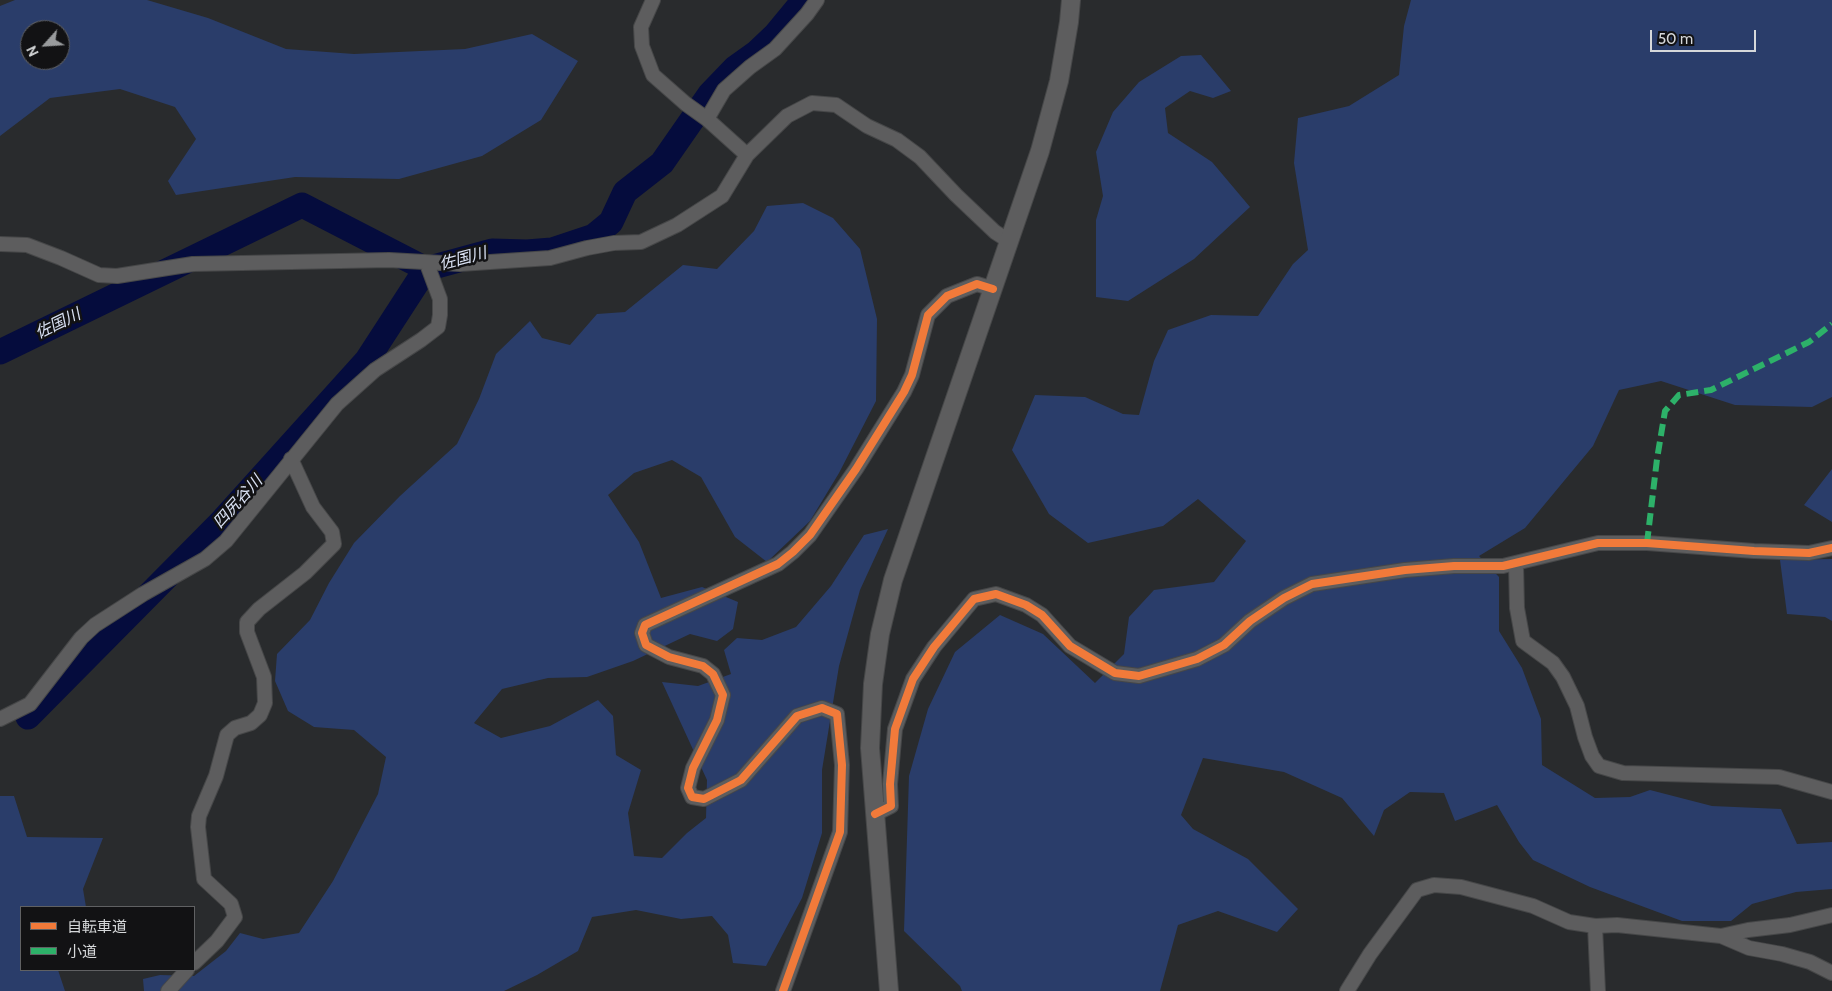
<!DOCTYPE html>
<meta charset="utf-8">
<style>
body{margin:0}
#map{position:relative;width:1832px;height:991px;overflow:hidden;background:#292b2d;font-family:Cabin,"Noto Sans JP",sans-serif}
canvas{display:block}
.legend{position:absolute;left:20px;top:906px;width:175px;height:65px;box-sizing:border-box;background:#121214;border:1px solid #606163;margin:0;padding:6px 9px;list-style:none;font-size:15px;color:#d6d8da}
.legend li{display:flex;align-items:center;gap:10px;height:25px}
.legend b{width:25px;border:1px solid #606163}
.north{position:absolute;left:20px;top:20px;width:50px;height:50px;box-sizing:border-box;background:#121214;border:1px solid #606163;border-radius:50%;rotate:244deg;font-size:14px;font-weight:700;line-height:20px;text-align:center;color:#d6d8da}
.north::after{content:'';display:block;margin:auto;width:18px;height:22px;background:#999b9d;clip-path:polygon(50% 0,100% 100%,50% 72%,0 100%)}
.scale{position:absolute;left:1650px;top:30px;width:106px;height:22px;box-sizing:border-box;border:2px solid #d6d8da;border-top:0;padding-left:6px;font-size:15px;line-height:18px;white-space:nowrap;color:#d6d8da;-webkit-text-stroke:4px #121214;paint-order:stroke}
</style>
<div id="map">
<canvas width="1832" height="991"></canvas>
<ul class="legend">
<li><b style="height:6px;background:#f17a3a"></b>自転車道</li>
<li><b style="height:6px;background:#2db169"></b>小道</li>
</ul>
<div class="north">N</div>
<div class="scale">50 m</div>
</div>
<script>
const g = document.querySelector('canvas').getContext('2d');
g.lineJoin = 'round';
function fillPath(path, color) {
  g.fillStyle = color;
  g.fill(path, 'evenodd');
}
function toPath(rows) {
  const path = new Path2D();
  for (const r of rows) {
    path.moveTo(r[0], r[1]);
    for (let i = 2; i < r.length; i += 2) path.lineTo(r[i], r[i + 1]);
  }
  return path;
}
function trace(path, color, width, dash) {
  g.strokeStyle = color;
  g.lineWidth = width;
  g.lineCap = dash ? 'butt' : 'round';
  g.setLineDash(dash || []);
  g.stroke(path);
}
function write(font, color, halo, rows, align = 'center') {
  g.font = font + ' Cabin,"Noto Sans JP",sans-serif';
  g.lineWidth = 5;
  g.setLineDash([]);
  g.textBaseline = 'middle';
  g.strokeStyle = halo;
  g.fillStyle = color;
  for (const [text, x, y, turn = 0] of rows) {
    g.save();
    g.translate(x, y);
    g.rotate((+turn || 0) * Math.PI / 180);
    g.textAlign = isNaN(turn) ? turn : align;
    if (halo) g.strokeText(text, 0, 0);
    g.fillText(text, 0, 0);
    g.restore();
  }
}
fillPath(toPath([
 [15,0,147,0,208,18,286,49,354,54,465,49,532,34,578,61,541,120,482,156,399,179,295,177,176,195,168,181,196,139,175,107,120,89,50,98,0,136,0,6],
 [30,30,60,30,60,60,30,60],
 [1411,0,1832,0,1832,397,1812,407,1735,405,1661,381,1619,390,1593,446,1525,528,1479,556,1499,577,1499,631,1522,668,1541,719,1542,765,1595,798,1630,797,1650,790,1712,806,1781,809,1797,844,1832,842,1832,889,1796,892,1752,904,1731,921,1682,921,1590,887,1533,860,1519,842,1497,805,1455,821,1444,793,1410,792,1384,810,1374,836,1342,798,1284,772,1203,758,1181,815,1193,829,1248,859,1298,909,1277,932,1218,911,1178,925,1160,991,962,991,960,986,904,931,909,776,928,709,955,652,1000,615,1043,634,1095,683,1124,654,1129,617,1154,590,1214,582,1246,541,1198,499,1163,526,1088,543,1049,514,1012,450,1035,395,1085,397,1123,414,1139,415,1154,361,1168,330,1211,315,1258,316,1293,264,1308,250,1294,163,1298,118,1349,106,1399,75,1404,26],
 [1201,55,1231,91,1213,98,1190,91,1165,108,1168,133,1212,162,1250,207,1194,259,1128,301,1096,297,1096,220,1103,196,1096,152,1113,112,1139,82,1181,56],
 [803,203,833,218,860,249,877,319,876,401,839,473,810,521,767,562,735,537,701,477,672,460,634,473,608,495,639,542,661,598,702,587,738,602,733,629,717,641,690,634,633,661,587,677,548,678,502,689,474,723,501,738,550,726,598,700,613,716,616,755,641,770,628,813,634,856,662,858,687,833,706,818,707,780,662,682,698,686,731,674,724,650,737,638,762,640,796,627,831,586,864,535,888,529,860,590,839,666,822,770,822,833,802,898,766,966,733,963,728,935,712,916,681,919,636,910,592,917,578,951,537,975,504,991,144,991,143,979,160,975,194,976,226,951,240,933,263,939,299,933,333,881,378,794,386,757,354,730,314,727,288,711,275,681,277,654,310,620,329,583,354,543,400,496,457,444,479,399,496,354,530,321,542,338,570,345,597,314,625,312,683,265,717,269,754,231,767,206],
 [1832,469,1832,522,1804,505],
 [1832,559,1832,621,1825,617,1787,614,1780,560],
 [0,796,14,796,27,837,103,838,83,889,86,907,21,907,21,970,58,970,65,991,0,991]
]), '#2a3d6a');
trace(toPath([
 [0,352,302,205,426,269,492,251,527,252,552,250,594,236,611,222,625,192,662,163,710,94,735,68,756,53,776,34,804,0],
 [28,717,220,523,367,360,426,269]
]), '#050c3d', 25);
const minor = toPath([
 [653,0,641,27,642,46,653,75,686,104,707,119,747,155],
 [707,119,724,90,750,67,775,49,807,14,817,0],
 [0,244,27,245,61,258,99,275,117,276,193,264,389,260,460,264,550,258,587,248,614,243,641,242,677,225,722,196,747,155,787,116,812,103,836,105,867,126,897,140,920,157,956,195,995,232,1009,241],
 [1516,564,1517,608,1523,641,1553,663,1563,677,1577,706,1585,737,1592,756,1599,766,1623,773,1779,777,1832,792],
 [0,719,30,704,81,638,95,625,143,594,205,559,226,541,337,404,375,370,421,340,438,327,440,315,440,299,427,264],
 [875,814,891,806,890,784,895,729,913,679,934,647,974,599,996,594,1026,605,1042,615,1070,646,1115,673,1139,676,1197,659,1224,645,1250,621,1284,598,1312,584,1405,570,1454,566,1503,566,1598,543,1647,543,1754,551,1809,553,1832,548],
 [1595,926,1598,991],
 [1721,936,1748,930,1790,925,1832,915],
 [194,963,217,941,235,917,231,904,204,879,198,827,199,816,216,776,227,735,235,728,251,723,260,715,265,703,264,677,247,632,247,622,259,609,305,573,334,544,332,532,313,507,291,459],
 [168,991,187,970],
 [783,991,840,832,842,765,837,714,822,708,797,716,741,780,704,799,692,797,688,788,693,768,717,720,723,695,713,674,703,666,669,657,646,645,642,633,645,625,778,564,793,552,810,535,856,469,904,392,912,375,928,315,947,296,977,284,993,289],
 [1347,991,1370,954,1417,890,1434,885,1461,887,1533,906,1569,922,1595,926,1617,925,1721,936,1749,948,1782,954,1810,962,1832,973]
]);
const tertiary = toPath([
 [889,991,870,748,873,684,880,634,893,580,1040,151,1059,81,1069,22,1071,0]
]);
trace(minor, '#464748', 16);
trace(tertiary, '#464748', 20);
trace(minor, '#5d5d5e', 14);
trace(tertiary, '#5d5d5e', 18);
trace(toPath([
 [1647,543,1657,459,1665,411,1679,395,1711,390,1809,342,1832,324]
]), '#2db169', 6, [12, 6]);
trace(toPath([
 [875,814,891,806,890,784,895,729,913,679,934,647,974,599,996,594,1026,605,1042,615,1070,646,1115,673,1139,676,1197,659,1224,645,1250,621,1284,598,1312,584,1405,570,1454,566,1503,566,1598,543,1647,543,1754,551,1809,553,1832,548],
 [783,991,840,832,842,765,837,714,822,708,797,716,741,780,704,799,692,797,688,788,693,768,717,720,723,695,713,674,703,666,669,657,646,645,642,633,645,625,778,564,793,552,810,535,856,469,904,392,912,375,928,315,947,296,977,284,993,289]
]), '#f17a3a', 8);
write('italic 16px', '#dae2f4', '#121214', [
 ["佐国川",463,259,-15],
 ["佐国川",58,324,-26],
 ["四尻谷川",238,502,-48]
]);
</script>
